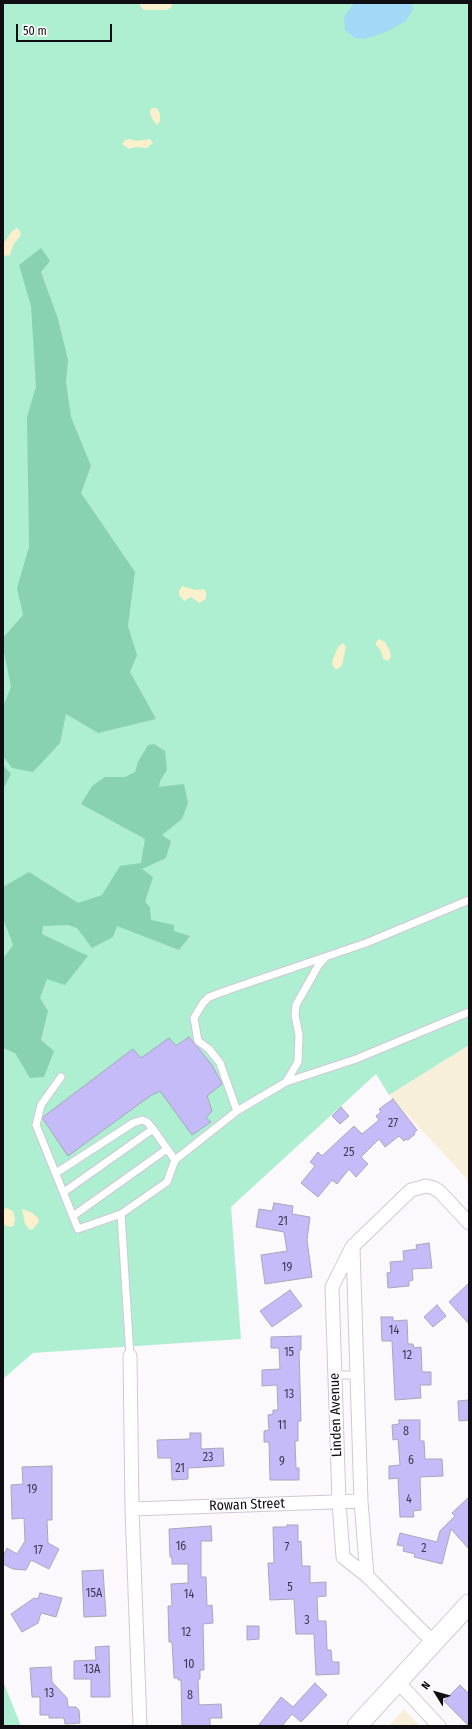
<!DOCTYPE html>
<style>
body{margin:0}
#map{position:relative;width:472px;height:1729px;overflow:hidden;background:#fbf9fc;font-family:"Fira Sans Condensed",sans-serif}
canvas{display:block}
.frame{position:absolute;inset:0;border:4px solid #100d13;pointer-events:none}
.north{position:absolute;left:416px;top:1673px;width:40px;height:40px;-webkit-text-stroke:3px #fff;paint-order:stroke;rotate:307deg;font-size:11px;font-weight:700;line-height:16px;text-align:center;color:#100d13}
.north::after{content:'';display:block;margin:auto;width:14px;height:18px;background:#100d13;clip-path:polygon(50% 0,100% 100%,50% 72%,0 100%)}
.scale{position:absolute;left:16px;top:24px;width:96px;height:18px;box-sizing:border-box;border:2px solid #100d13;border-top:0;padding-left:5px;font-size:12px;line-height:14px;white-space:nowrap;color:#100d13;-webkit-text-stroke:3px #fff;paint-order:stroke}
</style>
<div id="map">
<canvas width="472" height="1729"></canvas>
<div class="frame"></div>
<div class="north">N</div>
<div class="scale">50 m</div>
</div>
<script>
const g = document.querySelector('canvas').getContext('2d');
g.lineJoin = 'round';
function fillPath(path, color) {
  g.fillStyle = color;
  g.fill(path, 'evenodd');
}
function toPath(rows) {
  const path = new Path2D();
  for (const r of rows) {
    path.moveTo(r[0], r[1]);
    for (let i = 2; i < r.length; i += 2) path.lineTo(r[i], r[i + 1]);
  }
  return path;
}
function trace(path, color, width, dash) {
  g.strokeStyle = color;
  g.lineWidth = width;
  g.lineCap = dash ? 'butt' : 'round';
  g.setLineDash(dash || []);
  g.stroke(path);
}
function write(font, color, halo, rows, align = 'center') {
  g.font = font + ' "Fira Sans Condensed",sans-serif';
  g.lineWidth = 3;
  g.setLineDash([]);
  g.textBaseline = 'middle';
  g.strokeStyle = halo;
  g.fillStyle = color;
  for (const [text, x, y, turn = 0] of rows) {
    g.save();
    g.translate(x, y);
    g.rotate((+turn || 0) * Math.PI / 180);
    g.textAlign = isNaN(turn) ? turn : align;
    if (halo) g.strokeText(text, 0, 0);
    g.fillText(text, 0, 0);
    g.restore();
  }
}
fillPath(toPath([
 [469,1045,469,1181,389,1095],
 [404,1709,420,1726,389,1726]
]), '#f8efda');
fillPath(toPath([
 [3,3,469,3,469,1045,389,1095,376,1074,231,1207,241,1339,33,1353,3,1379],
 [3,1681,21,1726,3,1726]
]), '#aeeed1');
fillPath(toPath([
 [41,248,50,261,41,272,58,319,68,360,66,382,71,417,91,466,81,493,135,572,128,626,137,655,130,672,156,719,98,733,66,714,60,743,33,772,12,768,3,756,3,714,4,704,11,687,3,647,3,638,23,615,17,588,29,547,27,417,36,387,31,306,19,265],
 [154,744,165,751,167,770,160,781,159,787,184,784,188,803,182,819,162,835,171,841,166,858,142,869,153,877,145,902,150,907,151,920,174,925,174,931,190,936,179,950,117,926,113,937,92,948,77,928,68,925,43,926,42,934,88,956,65,985,47,979,40,998,48,1011,41,1040,54,1051,44,1077,30,1078,15,1053,3,1048,3,959,13,945,3,918,3,887,29,872,78,903,102,895,120,866,141,863,145,839,81,804,92,786,105,777,125,777,135,772,138,762,148,745],
 [3,765,11,774,3,789]
]), '#89d2b1');
fillPath(toPath([
 [141,3,171,3,172,5,171,8,166,10,144,10,140,6],
 [153,108,157,108,160,114,160,121,157,125,153,120,150,114,150,110],
 [129,139,137,141,150,139,153,143,147,148,136,147,129,149,122,144,125,140],
 [17,228,20,231,21,235,14,244,10,255,5,256,3,255,3,244,13,230],
 [182,586,196,590,204,589,206,592,206,599,199,603,191,597,184,601,179,595,179,591],
 [379,639,385,642,390,651,391,657,388,661,383,659,381,651,376,645,376,642],
 [343,643,346,647,342,665,338,669,335,669,332,664,333,659,338,647],
 [7,1208,13,1211,15,1218,14,1226,10,1227,3,1224,3,1209],
 [22,1209,31,1212,38,1218,39,1222,33,1229,30,1230,25,1224]
]), '#faf0cb');
fillPath(toPath([
 [354,3,412,3,413,9,406,21,386,32,365,39,355,38,345,30,344,17]
]), '#a3d8f7');
const building = toPath([
 [189,1037,212,1065,222,1084,207,1096,212,1111,206,1118,211,1122,192,1135,160,1091,150,1096,68,1156,43,1119,43,1117,133,1049,141,1058,169,1038,176,1046,189,1037],
 [393,1099,417,1130,414,1133,415,1134,408,1140,406,1139,404,1141,399,1136,385,1147,379,1139,361,1157,368,1164,356,1177,349,1169,337,1184,332,1180,318,1197,301,1183,315,1166,310,1162,318,1152,322,1156,354,1126,362,1134,379,1120,376,1116,381,1112,379,1109,393,1099],
 [341,1107,349,1116,340,1124,332,1116,341,1107],
 [274,1203,293,1206,292,1214,310,1217,307,1240,312,1277,265,1284,261,1255,287,1251,284,1232,256,1227,259,1209,272,1211,274,1203],
 [429,1243,432,1268,412,1269,413,1280,409,1281,409,1286,388,1288,387,1273,391,1272,390,1262,404,1261,403,1251,417,1249,416,1245,429,1243],
 [469,1283,469,1324,449,1302,469,1283],
 [290,1290,302,1306,272,1327,260,1311,290,1290],
 [437,1305,446,1316,433,1327,424,1317,437,1305],
 [381,1317,393,1317,393,1321,407,1320,408,1344,413,1344,414,1348,421,1347,422,1372,431,1372,431,1385,420,1385,421,1398,395,1400,392,1341,382,1341,381,1317],
 [301,1336,301,1350,299,1350,301,1421,298,1421,298,1441,295,1441,296,1468,299,1468,299,1480,270,1480,269,1442,264,1442,264,1431,269,1430,268,1415,273,1414,273,1410,278,1410,277,1385,262,1386,262,1370,280,1369,279,1348,271,1348,271,1337,301,1336],
 [469,1400,469,1420,459,1421,458,1401,469,1400],
 [399,1420,420,1420,420,1441,424,1441,425,1459,442,1459,443,1476,420,1477,421,1510,413,1511,414,1517,400,1517,398,1478,389,1479,389,1466,400,1465,398,1439,393,1440,392,1425,399,1424,399,1420],
 [190,1433,201,1433,201,1449,223,1448,224,1466,188,1468,188,1479,172,1480,171,1458,158,1458,157,1440,190,1439,190,1433],
 [52,1466,52,1520,47,1520,48,1543,59,1549,49,1569,31,1560,26,1570,13,1569,3,1564,3,1557,7,1548,17,1554,25,1541,24,1518,12,1519,11,1485,23,1484,22,1467,52,1466],
 [469,1497,469,1549,451,1529,442,1564,414,1557,415,1554,403,1551,404,1546,397,1545,400,1533,437,1542,440,1531,455,1516,452,1513,469,1497],
 [287,1525,298,1525,298,1542,301,1541,302,1566,310,1566,310,1583,326,1582,326,1596,317,1597,318,1621,326,1621,327,1650,331,1650,332,1662,339,1662,339,1674,316,1675,314,1634,296,1634,294,1599,270,1600,268,1563,274,1563,273,1527,287,1527,287,1525],
 [211,1526,212,1541,201,1541,201,1577,206,1577,207,1606,212,1605,213,1623,203,1624,204,1670,200,1670,200,1679,198,1679,199,1705,221,1704,222,1718,210,1718,210,1726,182,1726,181,1680,178,1680,178,1678,174,1678,172,1642,169,1642,168,1606,172,1606,171,1584,188,1583,188,1564,172,1564,172,1557,170,1557,169,1529,211,1526],
 [103,1570,106,1616,84,1617,82,1571,103,1570],
 [40,1593,62,1598,56,1617,41,1613,38,1623,22,1632,11,1614,34,1598,38,1599,40,1593],
 [247,1626,259,1626,259,1639,247,1640,247,1626],
 [109,1646,110,1697,91,1697,91,1679,74,1679,74,1661,96,1660,95,1647,109,1646],
 [51,1667,52,1682,67,1698,68,1707,76,1707,79,1710,80,1723,65,1724,64,1718,49,1718,49,1715,40,1715,40,1697,32,1697,30,1668,51,1667],
 [315,1683,327,1695,301,1722,292,1714,282,1726,258,1726,281,1697,293,1707,315,1683],
 [460,1685,469,1694,469,1726,444,1701,460,1685]
]);
fillPath(building, '#c6bbf9');
trace(building, '#a9a6b8', 1);
const lane = toPath([
 [61,1077,41,1105,36,1125,78,1229,121,1214,167,1182,175,1160,237,1111,286,1082,356,1059,469,1012],
 [286,1082,298,1062,299,1035,295,1015,296,1005,318,966,324,959],
 [237,1111,220,1063,209,1049,198,1041,194,1018,203,1003,209,997,228,990,366,943,469,900],
 [56,1173,133,1123,142,1120,147,1122,153,1129],
 [64,1192,153,1129,175,1160],
 [121,1214,130,1356],
 [73,1216,167,1149],
 [335,1375,358,1375]
]);
const street = toPath([
 [353,1248,361,1501,367,1576],
 [130,1356,132,1509,140,1726],
 [132,1509,361,1501],
 [433,1642,367,1576,343,1557,339,1502,332,1287,352,1247,411,1190,426,1186,434,1188,440,1192,469,1223],
 [397,1681,439,1726]
]);
const secondary = toPath([
 [357,1726,469,1604]
]);
trace(lane, '#d0c7d9', 9);
trace(street, '#d0c7d9', 15);
trace(secondary, '#d0c7d9', 21);
trace(lane, '#fff', 7);
trace(street, '#fff', 13);
trace(secondary, '#fff', 19);
write('12px', '#3e384c', null, [
 ["27",393,1124],
 ["25",349,1153],
 ["21",283,1222],
 ["19",287,1268],
 ["14",394,1331],
 ["15",289,1353],
 ["12",407,1356],
 ["13",289,1395],
 ["11",282,1426],
 ["8",406,1432],
 ["23",208,1458],
 ["6",411,1461],
 ["9",282,1462],
 ["21",180,1469],
 ["19",32,1490],
 ["4",409,1500],
 ["16",181,1547],
 ["7",287,1548],
 ["2",424,1549],
 ["17",38,1551],
 ["5",290,1588],
 ["15A",94,1594],
 ["14",189,1595],
 ["3",307,1621],
 ["12",186,1633],
 ["10",189,1665],
 ["13A",92,1670],
 ["13",49,1694],
 ["8",190,1696]
]);
write('14px', '#100d13', '#fff', [
 ["Linden Avenue",336,1415,-92],
 ["Rowan Street",247,1505,-2]
]);
</script>
